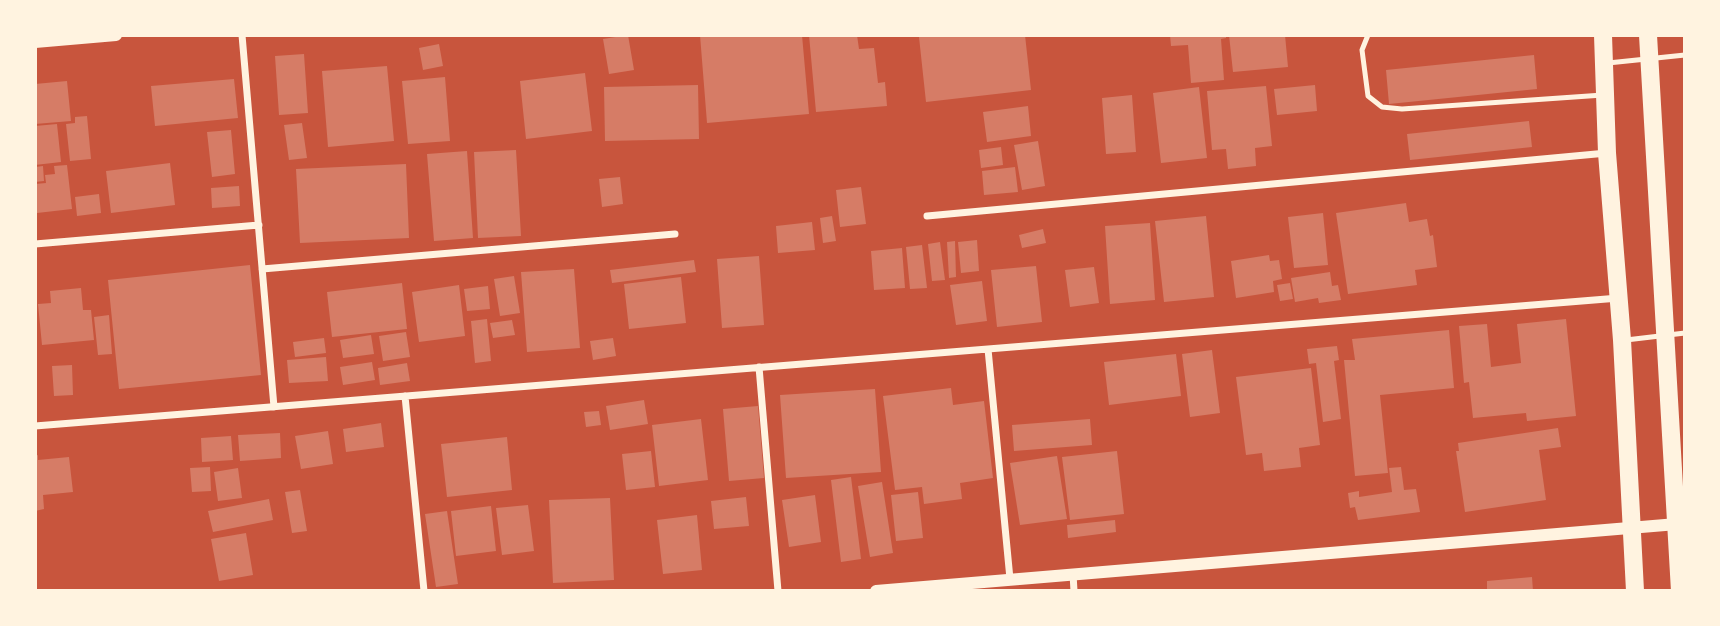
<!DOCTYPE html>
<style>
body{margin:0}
#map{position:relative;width:1720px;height:626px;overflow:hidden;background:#c8553d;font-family:Mulish,sans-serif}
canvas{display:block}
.frame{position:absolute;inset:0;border:37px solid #fff3e0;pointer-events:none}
</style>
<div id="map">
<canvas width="1720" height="626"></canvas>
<div class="frame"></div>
</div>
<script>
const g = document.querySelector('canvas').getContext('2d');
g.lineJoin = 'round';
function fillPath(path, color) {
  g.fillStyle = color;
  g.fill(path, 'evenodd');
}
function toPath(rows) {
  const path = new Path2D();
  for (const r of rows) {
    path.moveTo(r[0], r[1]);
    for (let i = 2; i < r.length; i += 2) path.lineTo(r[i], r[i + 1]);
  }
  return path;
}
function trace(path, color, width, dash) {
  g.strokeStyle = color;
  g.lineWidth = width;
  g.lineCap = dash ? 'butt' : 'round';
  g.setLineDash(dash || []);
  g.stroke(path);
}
fillPath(toPath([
 [628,35,634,70,609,74,603,39],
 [700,35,802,35,809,114,707,123],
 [809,35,857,35,859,49,874,48,878,83,885,82,887,106,816,112],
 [940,35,1025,35,1031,90,926,102,919,37],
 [1170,35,1226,35,1226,38,1221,39,1224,80,1191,83,1188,45,1171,46],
 [1229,35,1285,35,1288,67,1233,72],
 [439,44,443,66,423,70,419,48],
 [304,54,308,113,279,115,275,56],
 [1534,55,1537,89,1389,104,1386,70],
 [387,66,394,141,328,147,322,71],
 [585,73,592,131,526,139,520,81],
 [445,77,450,141,408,144,402,81],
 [234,79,238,118,155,126,151,86],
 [67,81,71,121,35,124,35,84],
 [698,85,699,139,605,141,604,87],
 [1315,85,1317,111,1277,115,1274,89],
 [1266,86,1272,146,1255,148,1256,166,1228,169,1226,149,1212,150,1207,91],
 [1199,87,1207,158,1161,163,1153,93],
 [1132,95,1136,152,1106,154,1102,98],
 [1028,106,1031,136,987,142,983,112],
 [87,116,91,159,70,161,66,124,75,123,75,117],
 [1529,121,1532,147,1410,160,1407,134],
 [302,123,307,158,289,160,284,125],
 [57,124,61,162,35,165,35,126],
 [231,130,235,174,212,177,207,132],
 [1038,141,1045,186,1022,190,1014,145],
 [1001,147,1003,165,981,168,979,150],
 [516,150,521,236,478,238,474,152],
 [467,151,473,238,434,241,427,154],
 [170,163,175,205,111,213,106,171],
 [406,164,409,238,300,243,296,169],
 [67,165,72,209,37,213,35,184,46,183,45,175,55,174,54,166],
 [43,166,44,181,35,182,35,167],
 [1015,167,1018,192,984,195,982,171],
 [620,177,623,204,602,207,599,179],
 [239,186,240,206,212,208,211,188],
 [861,187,866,224,840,227,836,190],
 [99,194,101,213,77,216,75,197],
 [1406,203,1409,222,1427,219,1430,236,1433,235,1437,267,1415,270,1417,285,1348,294,1336,213],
 [1323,213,1328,265,1294,268,1288,217],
 [832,216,836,241,823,243,820,218],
 [1206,216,1214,297,1164,302,1155,221],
 [812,222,815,250,778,253,776,226],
 [1150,223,1155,300,1110,304,1105,226],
 [1043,229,1046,243,1022,248,1019,235],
 [977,240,979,271,961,273,958,242],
 [955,241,956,277,949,278,947,242],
 [940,242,945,280,932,281,928,244],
 [922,245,927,288,910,289,906,247],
 [902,248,905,288,874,290,871,251],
 [1269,255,1270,261,1279,260,1282,279,1273,281,1274,292,1236,298,1231,261],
 [759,256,764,325,722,328,717,259],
 [694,260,696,272,612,283,610,270],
 [250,265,261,375,119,389,108,280],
 [1036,266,1042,322,997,327,991,270],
 [1094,267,1099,303,1070,307,1065,270],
 [574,269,580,348,527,352,521,272],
 [1330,272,1332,286,1338,285,1341,300,1319,303,1318,298,1295,302,1291,278],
 [514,276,520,313,500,316,494,279],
 [681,277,686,323,629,329,624,284],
 [982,281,987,321,956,325,950,285],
 [402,283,407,329,332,337,327,292],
 [1290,283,1293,299,1280,301,1277,285],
 [459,285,465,336,419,342,412,292],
 [488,286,490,309,467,311,464,289],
 [81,288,83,310,91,310,94,340,42,345,38,304,51,303,50,291],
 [109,315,112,354,98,355,94,317],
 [487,319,491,361,475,363,471,321],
 [1566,319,1576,416,1527,421,1526,413,1473,418,1469,382,1464,383,1459,326,1487,324,1491,367,1521,363,1517,324],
 [512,320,515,335,493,338,490,323],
 [1449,330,1454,388,1380,395,1388,473,1355,476,1344,360,1355,360,1352,339],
 [406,332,410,357,383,361,379,336],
 [371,335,374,354,343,358,340,340],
 [324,338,326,353,295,357,293,342],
 [613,338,616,356,593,360,590,341],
 [1337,346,1339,360,1334,361,1341,419,1323,422,1316,363,1309,364,1307,349],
 [1212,350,1220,413,1190,417,1182,354],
 [1176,354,1181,396,1109,405,1104,362],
 [326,357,328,381,289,383,287,360],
 [372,362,375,380,343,385,340,367],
 [407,363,410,381,380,385,378,368],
 [72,365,73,395,54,396,52,366],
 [1311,368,1320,445,1299,448,1301,467,1264,471,1262,453,1246,455,1236,377],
 [951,388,953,405,984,401,993,478,960,483,962,499,924,504,922,487,895,490,883,396],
 [875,389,881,472,786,478,780,395],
 [644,400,648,424,610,430,606,406],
 [758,406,764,478,729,481,723,409],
 [599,411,601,425,586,427,584,412],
 [701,419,708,480,659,486,652,425],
 [1090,419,1092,445,1014,451,1012,425],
 [381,423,384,447,346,452,343,429],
 [1558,428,1561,447,1539,450,1546,500,1465,512,1456,451,1459,451,1458,443],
 [328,431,333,464,301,469,295,436],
 [280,433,281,458,240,461,238,435],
 [231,436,233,460,202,462,201,438],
 [507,437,512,490,447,497,441,444],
 [651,451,655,487,626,490,622,454],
 [1117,451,1124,514,1070,520,1062,457],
 [38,455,38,460,69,457,73,492,43,495,44,509,35,511,35,456],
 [1057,456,1067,519,1020,525,1010,463],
 [210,467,211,491,192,492,190,468],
 [1401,467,1404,490,1416,489,1420,512,1358,520,1355,507,1350,508,1348,493,1359,491,1359,497,1392,492,1389,468],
 [238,468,242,498,218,501,214,472],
 [851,477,861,559,841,562,831,480],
 [882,482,893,553,870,557,858,486],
 [300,490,307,531,292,533,285,492],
 [918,492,923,538,896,541,891,495],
 [815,495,821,542,789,547,782,500],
 [746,497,749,526,714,529,711,501],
 [610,498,614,580,553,583,549,500],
 [269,499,273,520,213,532,208,511],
 [528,505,534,551,502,555,496,508],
 [491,506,496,551,456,556,451,511],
 [447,511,458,584,436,587,425,514],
 [697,515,702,570,663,574,657,520],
 [1115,520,1116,532,1068,538,1067,525],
 [246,533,253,575,219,581,211,539],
 [1532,577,1533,591,1487,591,1487,581]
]), '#d67c66');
trace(toPath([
 [1368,35,1362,50,1368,96,1382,107,1402,109,1603,95],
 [1608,63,1685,55],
 [1626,340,1685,333]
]), '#fff3e0', 5);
trace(toPath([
 [242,35,274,407],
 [927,216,1607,153],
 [35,244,259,225],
 [262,269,675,234],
 [988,349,1010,579],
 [759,367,778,591],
 [405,396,424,591],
 [35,426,1619,298],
 [1073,574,1074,591]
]), '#fff3e0', 7);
trace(toPath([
 [35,42,116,35],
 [876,591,1677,524]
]), '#fff3e0', 12);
trace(toPath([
 [1603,35,1607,153,1622,340,1635,591],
 [1648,35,1680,591]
]), '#fff3e0', 18);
</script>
